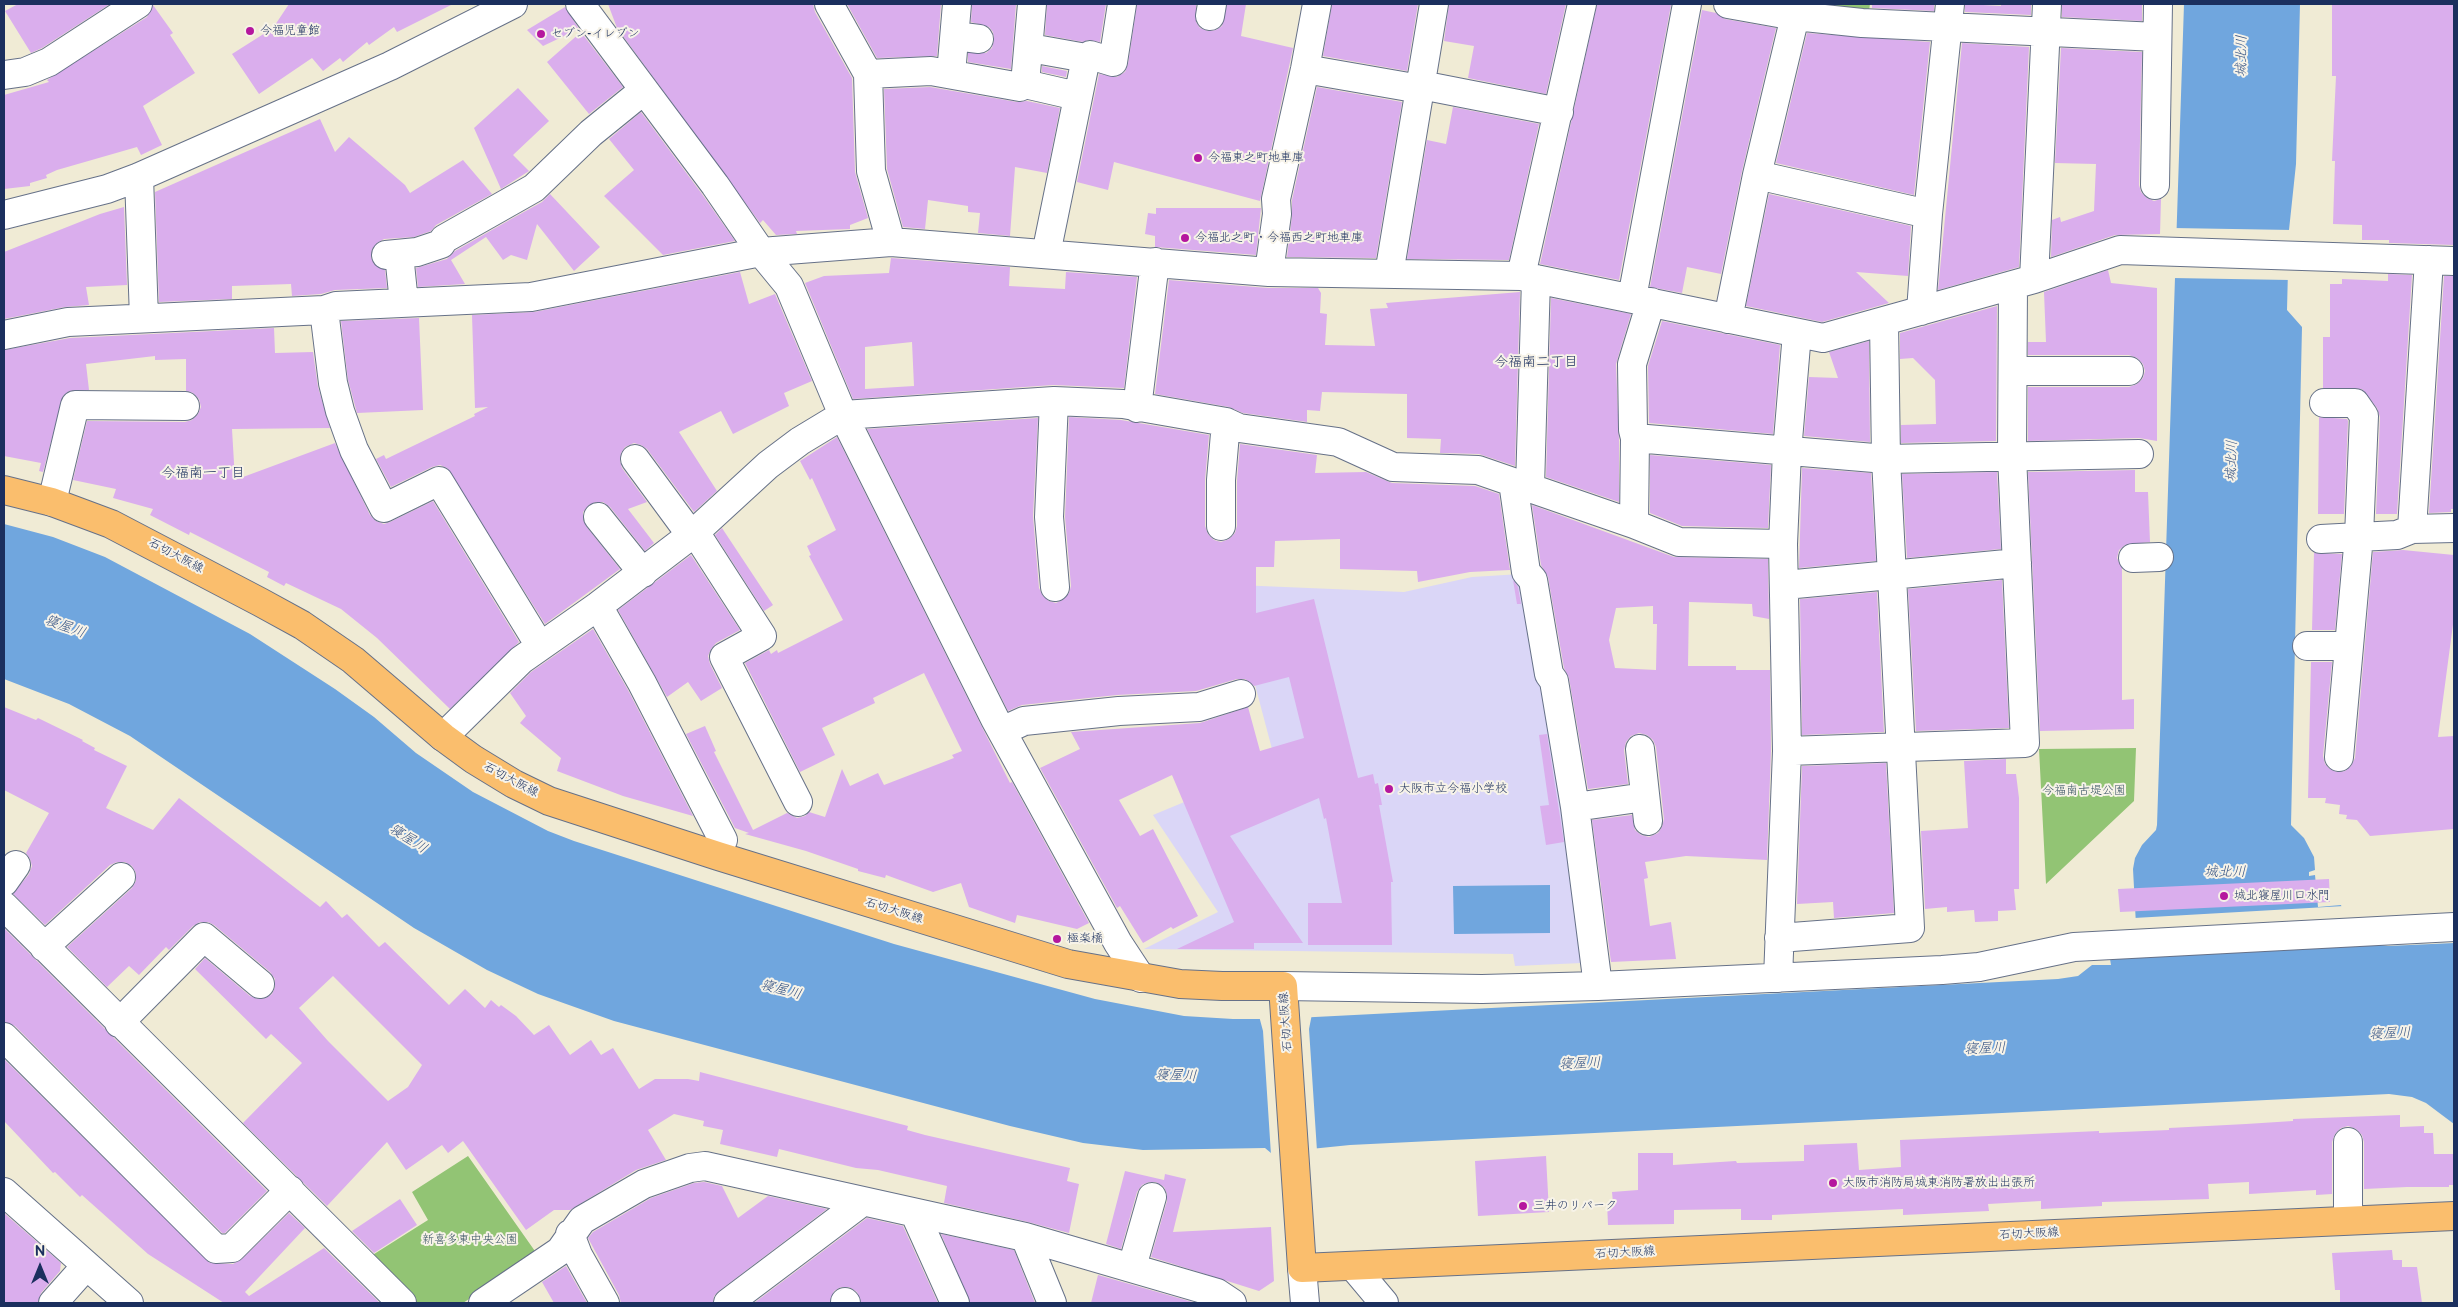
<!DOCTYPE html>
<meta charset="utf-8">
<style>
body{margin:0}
#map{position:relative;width:2458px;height:1307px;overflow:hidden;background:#f0ebd5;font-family:"Balsamiq Sans",sans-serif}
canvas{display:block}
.frame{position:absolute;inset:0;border:5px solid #1b2f5e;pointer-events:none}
.north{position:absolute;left:15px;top:1242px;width:50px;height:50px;-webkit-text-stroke:4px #f7f3e8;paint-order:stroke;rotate:0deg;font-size:14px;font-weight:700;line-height:20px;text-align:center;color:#1b2f5e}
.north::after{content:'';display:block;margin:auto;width:18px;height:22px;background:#1b2f5e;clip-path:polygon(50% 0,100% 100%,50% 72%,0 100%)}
</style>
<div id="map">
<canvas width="2458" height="1307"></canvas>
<div class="frame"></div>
<div class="north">N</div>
</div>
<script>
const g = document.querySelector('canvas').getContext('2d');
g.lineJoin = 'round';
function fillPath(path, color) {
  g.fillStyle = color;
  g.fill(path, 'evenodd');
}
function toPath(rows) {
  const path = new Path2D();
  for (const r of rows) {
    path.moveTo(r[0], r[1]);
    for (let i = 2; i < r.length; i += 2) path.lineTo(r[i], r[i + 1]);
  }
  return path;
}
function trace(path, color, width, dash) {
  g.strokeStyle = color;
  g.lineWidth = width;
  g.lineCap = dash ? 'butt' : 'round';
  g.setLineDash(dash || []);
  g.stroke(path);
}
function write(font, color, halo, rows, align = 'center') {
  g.font = font + ' "Balsamiq Sans","Klee One",sans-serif';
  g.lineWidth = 4;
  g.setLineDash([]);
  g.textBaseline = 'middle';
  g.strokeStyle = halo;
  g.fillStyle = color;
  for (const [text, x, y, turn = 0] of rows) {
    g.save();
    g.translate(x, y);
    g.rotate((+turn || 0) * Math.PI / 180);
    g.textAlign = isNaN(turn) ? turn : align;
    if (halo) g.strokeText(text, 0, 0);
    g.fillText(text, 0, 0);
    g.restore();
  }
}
fillPath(toPath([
 [1521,574,1529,580,1589,954,1582,963,1515,966,1513,954,1144,949,1218,912,1153,815,1276,764,1241,632,1237,585,1404,592,1472,577]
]), '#dad6f7');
fillPath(toPath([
 [1798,4,1870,4,1868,18],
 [2136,748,2134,801,2046,884,2039,749],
 [468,1156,537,1254,463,1303,417,1303,371,1256,428,1220,412,1192]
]), '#92c474');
fillPath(toPath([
 [2184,4,2300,4,2296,164,2289,230,2287,310,2302,327,2291,825,2304,838,2314,857,2315,870,2309,872,2309,876,2315,875,2318,907,2341,905,2348,927,2364,943,2388,946,2454,943,2454,1124,2426,1103,2412,1097,2389,1094,1350,1145,1271,1153,1265,1148,1143,1150,1083,1143,1010,1126,614,1021,538,994,487,970,414,928,130,736,69,704,4,679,4,524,53,537,105,557,250,634,335,689,374,717,416,753,473,792,548,831,574,841,894,944,1095,999,1184,1016,1233,1019,1276,1019,2058,979,2078,976,2092,965,2111,965,2110,959,2129,941,2136,925,2133,869,2135,858,2142,845,2156,830,2157,825],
 [1550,885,1550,933,1454,934,1453,886]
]), '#70a6de');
fillPath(toPath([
 [2173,228,2292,230,2290,280,2172,278],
 [2344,906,2350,926,2133,930,2134,918],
 [1312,1014,1309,1029,1317,1151,1271,1155,1263,1031,1259,1016]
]), '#f0ebd5');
fillPath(toPath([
 [18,4,110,4,42,48,31,53,5,11],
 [289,4,453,4,397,32,394,27,369,45,367,42,343,62,340,58,323,71,312,58,259,94,232,54,273,28],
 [608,4,813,4,815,12,852,78,855,172,868,218,850,225,850,229,796,231,797,234,776,235,763,220,760,223,617,28],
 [847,4,941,4,937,56,877,58],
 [972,4,1016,4,1011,69,968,62,968,53,986,53,992,48,994,40,993,32,989,27,971,22],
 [1047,4,1106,4,1100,42,1088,40,1083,42,1045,35],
 [1137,4,1196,4,1196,22,1200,28,1208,31,1216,30,1222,26,1227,4,1246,4,1241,36,1293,48,1260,201,1114,162,1108,190,1077,182,1099,74,1117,77,1125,72,1128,64],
 [1332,4,1418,4,1407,71,1323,56],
 [1449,4,1566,4,1546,94,1468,78,1474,46,1444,41],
 [1597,4,1671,5,1619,280,1540,264],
 [1872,4,1934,4,1934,11,1872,8],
 [1965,4,2001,6,2001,4,2031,4,2031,15,1965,12],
 [2062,4,2142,4,2142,21,2062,17],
 [2332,4,2454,4,2454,245,2389,243,2389,240,2362,240,2362,225,2333,224,2335,161,2332,161,2336,76,2332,76],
 [153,5,173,33,170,35,195,73,143,106,162,145,141,155,137,147,57,170,46,175,47,178,30,183,30,186,4,189,4,95,49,82,47,80,147,17],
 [565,7,579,29,543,46,527,30],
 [1702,10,1716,13,1725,19,1776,28,1742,171,1721,274,1687,267,1682,293,1650,287],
 [581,32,623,87,589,114,547,62],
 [1807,33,1930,42,1914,195,1776,163],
 [1962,43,2029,47,2019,267,1938,290],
 [2061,48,2142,52,2139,185,2141,192,2147,198,2154,201,2161,199,2160,234,2115,235,2051,257,2052,220,2060,217,2061,222,2094,211,2096,164,2055,163],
 [1042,66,1067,71,1066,77,1042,72],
 [930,87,1017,102,1027,101,1060,108,1047,173,1015,167,1010,236,978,233,980,213,968,212,968,206,928,200,925,229,903,227,887,169,884,89],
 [1317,87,1402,102,1376,258,1287,257,1292,216,1292,200],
 [518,88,549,121,513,155,529,171,501,189,474,128],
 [1453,107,1539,124,1509,260,1407,259,1427,140,1446,144],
 [641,112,702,194,735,241,663,255,604,196,634,170,609,139],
 [320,119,335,152,349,137,405,185,410,193,463,160,492,194,436,225,431,231,414,237,384,239,377,243,372,249,371,257,374,264,385,270,387,288,335,290,321,294,292,296,291,284,232,286,232,299,159,302,155,192],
 [550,194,600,247,574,271,537,224,527,260,511,255,503,260,486,237,451,260,465,284,418,287,416,268,447,259,455,251,513,218,514,220,513,218,542,202],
 [1769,194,1911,226,1908,276,1856,272,1889,303,1822,322,1746,306],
 [124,207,127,285,86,287,89,305,65,307,4,319,4,252,100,214],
 [1156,208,1261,208,1256,255,1155,247,1155,236,1145,234,1148,213,1156,214],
 [891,258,1010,267,1009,286,1065,289,1066,272,1137,277,1124,388,1053,385,853,399,805,283,824,276,889,273],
 [912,342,914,386,865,389,865,347],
 [2108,270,2111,283,2157,288,2157,441,2139,438,2028,441,2028,387,2129,387,2137,384,2143,378,2145,371,2143,364,2137,358,2129,355,2028,355,2028,342,2046,342,2044,292],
 [740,272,749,304,775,294,812,381,784,393,789,406,733,434,721,411,679,432,717,491,694,512,647,449,641,445,634,443,625,447,621,453,620,461,622,468,647,502,628,509,654,543,645,551,610,507,603,502,596,502,589,505,583,512,583,519,586,526,620,569,545,624,447,468,440,465,432,467,391,487,376,459,384,455,386,459,475,416,474,414,488,407,475,408,472,315,534,312],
 [2388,274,2412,275,2397,514,2376,514,2380,417,2377,408,2362,389,2323,388,2323,337,2330,337,2330,284,2342,284,2342,279,2388,281],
 [2444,276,2454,276,2454,509,2451,509,2451,512,2429,513],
 [1169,280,1268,288,1318,288,1321,293,1320,313,1327,314,1325,345,1375,346,1370,309,1388,308,1386,303,1520,292,1515,466,1479,454,1440,453,1441,439,1407,438,1407,394,1322,392,1320,411,1307,410,1307,422,1243,413,1229,407,1155,394],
 [1551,298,1631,314,1616,364,1619,440,1619,502,1546,477],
 [1997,306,1996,441,1901,443,1901,425,1936,424,1935,380,1913,358,1900,359,1900,333],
 [419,318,423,410,357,413,348,380,341,321],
 [1662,321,1780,345,1773,434,1649,423,1648,366],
 [274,328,275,353,313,352,318,387,330,428,232,429,235,480,335,443,370,515,376,521,384,524,390,522,433,501,519,642,450,709,377,638,341,609,286,583,284,586,267,577,269,572,190,532,189,535,150,515,153,509,113,498,116,489,73,480,87,421,185,422,192,420,198,414,201,407,199,399,193,393,186,391,186,359,155,360,155,356,86,364,89,390,69,391,63,396,43,472,39,471,41,463,4,456,4,350,70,338],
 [1869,341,1870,442,1804,436,1809,377,1838,378,1829,352],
 [1069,417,1121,420,1209,435,1205,480,1205,526,1208,534,1214,540,1221,542,1229,539,1235,533,1237,526,1237,481,1240,444,1317,455,1315,473,1366,472,1392,483,1475,486,1499,494,1510,570,1470,572,1418,582,1417,571,1340,569,1340,539,1275,541,1274,567,1256,567,1256,613,1314,599,1358,778,1373,774,1375,784,1378,783,1382,805,1379,805,1393,882,1391,882,1392,945,1308,945,1308,903,1342,903,1326,818,1324,819,1319,798,1230,836,1303,943,1254,943,1254,949,1177,949,1234,922,1172,775,1119,800,1140,836,1153,829,1198,916,1173,929,1171,927,1143,943,1120,906,1117,908,1040,768,1080,749,1071,732,1200,723,1248,707,1260,751,1304,738,1289,677,1254,686,1245,679,1237,679,1196,691,1117,695,1022,705,1008,711,867,429,1038,418,1033,516,1039,588,1043,596,1049,601,1056,603,1064,599,1069,593,1071,586,1065,517],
 [2319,417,2347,419,2348,421,2344,514,2318,514],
 [837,437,1010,783,1012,782,1089,923,1077,929,1017,915,1015,923,969,907,961,883,933,892,886,875,885,878,858,871,858,869,806,851,745,834,749,833,735,828,686,734,705,726,716,751,714,752,753,830,787,813,797,818,805,816,809,812,825,817,842,769,850,786,878,773,884,785,954,758,952,755,962,751,924,673,873,698,875,703,822,728,835,755,800,772,745,663,769,650,771,654,777,650,778,653,843,620,809,556,811,555,807,546,836,530,812,478,810,480,800,461],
 [1650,455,1771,465,1768,528,1682,526,1650,513],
 [1802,468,1871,473,1876,561,1799,568],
 [2135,470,2135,492,2148,492,2150,542,2125,545,2119,550,2117,558,2122,568,2122,700,2134,699,2134,729,2040,731,2028,472],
 [1997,472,2001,549,1907,558,1902,474],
 [1532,505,1674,557,1768,559,1769,619,1753,616,1752,604,1689,602,1688,666,1736,666,1736,670,1770,670,1771,751,1767,860,1686,856,1645,862,1648,878,1644,879,1650,926,1671,922,1676,959,1611,962,1592,820,1632,815,1635,830,1641,835,1649,837,1658,833,1662,827,1664,819,1656,747,1653,740,1647,735,1639,733,1631,736,1626,742,1624,750,1628,784,1588,789,1569,678,1564,668,1548,577,1541,565],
 [1653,606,1653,624,1657,624,1656,670,1615,668,1609,640,1616,608],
 [722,528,773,605,764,611,715,535],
 [2403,550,2454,555,2454,617,2438,737,2454,736,2454,829,2370,836,2357,820,2346,819,2347,815,2339,814,2340,805,2325,803,2326,798,2308,798,2311,662,2332,662,2323,756,2325,764,2330,769,2337,772,2345,771,2351,766,2355,758,2373,552],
 [2314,553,2342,554,2335,630,2312,630],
 [691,555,740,630,716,643,711,649,708,656,710,664,722,688,701,701,688,682,667,697,618,610],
 [1513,580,1518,587,1521,604,1517,604],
 [2002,580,2009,728,1916,731,1908,589],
 [1877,592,1884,732,1802,735,1800,599],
 [593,629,628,690,693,816,623,796,557,771,561,758,520,723,526,716,510,693,531,672],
 [4,707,36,720,38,718,83,740,82,741,95,748,94,750,127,766,106,808,153,830,179,798,320,907,326,901,342,918,347,914,379,947,385,942,449,1005,465,989,485,1008,491,1000,499,1007,501,1005,516,1016,534,1035,549,1025,570,1055,591,1040,601,1055,613,1048,639,1089,655,1079,688,1079,699,1081,700,1072,908,1126,907,1130,925,1135,1070,1168,1067,1181,1079,1184,1069,1233,1028,1222,944,1203,947,1186,878,1170,856,1168,779,1149,777,1157,720,1144,723,1130,703,1126,704,1121,674,1114,648,1130,666,1160,636,1170,570,1210,554,1210,526,1230,463,1141,448,1153,442,1145,406,1170,387,1142,327,1206,243,1123,302,1063,271,1034,266,1039,195,969,205,958,250,996,258,999,266,998,272,994,275,987,275,979,270,972,214,925,208,922,200,922,193,926,169,950,166,947,139,975,129,966,107,987,67,947,132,888,136,881,136,873,132,866,125,862,117,862,110,865,45,925,13,894,29,874,32,866,30,859,26,853,49,813,4,790],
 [333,976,422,1065,408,1087,388,1101,328,1041,299,1008],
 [1547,734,1564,842,1546,845,1540,806,1549,805,1539,735],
 [2006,759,2006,774,2016,774,2019,798,2019,889,2014,889,2016,910,1998,911,1998,921,1975,922,1974,910,1947,912,1947,907,1925,909,1921,831,1968,828,1964,761],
 [1886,763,1894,913,1834,918,1833,902,1797,904,1802,766],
 [2329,879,2330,902,2120,912,2118,889],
 [4,928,267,1191,225,1233,222,1233,15,1026,4,1022],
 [4,1059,210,1263,233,1264,242,1259,289,1213,305,1228,245,1292,249,1296,324,1248,380,1303,224,1303,148,1254,82,1195,80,1197,55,1172,53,1173,4,1121],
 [2400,1115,2400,1127,2424,1126,2424,1133,2433,1133,2434,1154,2454,1154,2454,1185,2449,1185,2449,1187,2407,1187,2364,1189,2364,1142,2362,1135,2356,1129,2348,1126,2341,1128,2335,1134,2332,1142,2332,1194,2316,1195,2316,1190,2249,1194,2249,1182,2208,1184,2209,1199,2102,1202,2102,1206,2041,1209,2041,1201,1988,1204,1989,1211,1903,1215,1903,1209,1772,1215,1772,1220,1741,1220,1741,1209,1674,1210,1674,1224,1608,1225,1607,1203,1613,1203,1612,1192,1638,1190,1638,1153,1673,1153,1673,1165,1736,1161,1737,1163,1804,1161,1804,1145,1857,1143,1859,1170,1901,1167,1900,1140,2099,1131,2099,1133,2169,1130,2169,1128,2246,1124,2293,1121,2293,1119],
 [1546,1156,1549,1212,1478,1216,1475,1161],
 [1125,1171,1164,1180,1165,1174,1186,1179,1173,1232,1271,1227,1274,1281,1259,1291,1151,1257,1167,1201,1167,1194,1164,1187,1156,1182,1149,1182,1142,1185,1137,1192,1121,1249,1106,1244],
 [704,1182,722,1186,738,1218,768,1196,827,1209,719,1291,714,1296,713,1303,621,1303,619,1295,588,1238,593,1232,651,1198,694,1183],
 [400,1199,417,1225,374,1253,352,1231],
 [4,1213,61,1263,60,1271,41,1293,38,1303,4,1303],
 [867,1218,903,1226,938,1303,861,1303,857,1292,849,1287,841,1287,834,1291,830,1303,754,1303],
 [941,1234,1014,1250,1035,1303,970,1303],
 [2392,1250,2393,1260,2402,1260,2402,1267,2417,1267,2422,1303,2340,1303,2340,1290,2335,1290,2332,1253],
 [566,1266,587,1303,554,1303,542,1282],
 [1098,1275,1196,1303,1091,1303]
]), '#daaeed');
const minor = toPath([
 [580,4,715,185,761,252,789,286,843,415,995,719,1118,943,1141,978],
 [829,4,868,74,871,171,891,242],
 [1728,4,1795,16,1862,23,2157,37],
 [1210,16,1212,4],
 [955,36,979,39],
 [1030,48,1086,58],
 [1305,69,1420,89],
 [868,74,931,71,1020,87,1025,84,1077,96],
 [951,74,957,4],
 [4,75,25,72,49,62,138,4],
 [1025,84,1032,4],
 [1421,85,1559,112],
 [1757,175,1928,214],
 [139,177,144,318],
 [2155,185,2158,4],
 [4,215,107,189,139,177,390,66,513,4],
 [399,254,404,303],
 [1046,254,1086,58,1090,55,1113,62,1122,4],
 [386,255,417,252,441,244,444,239,534,188,591,133,644,90],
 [1269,272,1277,214,1276,199,1305,69,1317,4],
 [1389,274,1434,4],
 [1521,276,1582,4],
 [2034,279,2047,4],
 [1632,298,1687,4],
 [324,310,333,383,340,411,354,450,384,508,439,481,540,646],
 [1921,311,1928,214,1950,4],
 [1728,319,1757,175,1795,16],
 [4,335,68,322,324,310,336,306,531,297,761,252,891,242,1269,272,1521,276,1823,338,2034,279,2120,250,2454,261],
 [2013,371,2129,371],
 [1054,401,1049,517,1055,587],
 [2324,403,2355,403,2364,416,2359,536,2339,757],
 [1137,408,1155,262],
 [1635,438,1886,459,2139,454],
 [635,459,691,535],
 [1513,482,1526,572,1533,580,1549,674,1554,681,1575,807,1598,986],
 [1530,487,1536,279],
 [52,502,75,405,185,406],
 [598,517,643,573],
 [1634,524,1635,438,1633,430,1632,364,1651,302],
 [1221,526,1221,480,1226,422],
 [2412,529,2429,260],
 [695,532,762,636,724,657,798,802],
 [2321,539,2397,535,2412,529,2454,528],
 [2133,558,2159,557],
 [1785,585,2017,563],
 [598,606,642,683,723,840],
 [2307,646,2349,646],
 [1002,731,1024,721,1119,711,1199,707,1241,694],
 [443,737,521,660,598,606,695,532,768,465,800,441,843,415,1054,401,1123,404,1226,422,1239,428,1338,442,1393,467,1478,470,1634,524,1679,542,1783,544],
 [1640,749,1648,821],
 [1787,751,2025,743,2012,456,2013,285],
 [1575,807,1645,797],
 [4,882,16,865],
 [4,906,402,1303],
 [1779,938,1910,928,1886,459,1884,322],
 [44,947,121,877],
 [1778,978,1787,751,1783,544,1787,452,1797,333],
 [1283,986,1482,989,1598,986,1942,970,1979,967,2074,947,2454,927],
 [119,1023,204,937,260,984],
 [4,1037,216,1249,232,1248,290,1190],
 [2348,1142,2348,1219],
 [4,1192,129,1303],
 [915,1214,955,1303],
 [570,1234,578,1255,605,1303],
 [1025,1237,1052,1303],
 [1353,1266,1384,1303],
 [1132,1267,1152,1197],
 [1302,1268,1305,1303],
 [845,1302,846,1303],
 [53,1303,86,1266],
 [483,1303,560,1251,582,1220,644,1184,690,1168,705,1166,1025,1237,1217,1293,1232,1303],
 [728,1303,862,1202]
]);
const major = toPath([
 [4,490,52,502,111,524,260,602,302,625,353,660,443,737,473,759,514,784,549,801,718,856,1068,964,1180,984,1222,986,1283,986,1302,1268,2454,1216]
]);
trace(minor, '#667188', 30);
trace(major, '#667188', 30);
trace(minor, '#fff', 28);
trace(major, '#fabe6d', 28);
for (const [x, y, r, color] of [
 [250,31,5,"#b5179e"],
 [541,34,5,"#b5179e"],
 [1198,158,5,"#b5179e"],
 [1185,238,5,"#b5179e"],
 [1389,789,5,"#b5179e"],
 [2224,896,5,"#b5179e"],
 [1057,939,5,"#b5179e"],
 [1833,1183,5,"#b5179e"],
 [1523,1206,5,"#b5179e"]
]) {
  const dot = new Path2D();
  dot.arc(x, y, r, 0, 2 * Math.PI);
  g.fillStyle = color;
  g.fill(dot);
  trace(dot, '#f7f3e8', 2);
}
write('12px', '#1b2f5e', '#f7f3e8', [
 ["今福児童館",260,31],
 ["セブン-イレブン",551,34],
 ["今福東之町地車庫",1208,158],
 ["今福北之町・今福西之町地車庫",1195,238],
 ["大阪市立今福小学校",1399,789],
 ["城北寝屋川口水門",2234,896],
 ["極楽橋",1067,939],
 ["大阪市消防局城東消防署放出出張所",1843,1183],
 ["三井のリパーク",1533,1206]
], 'left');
write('12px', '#1b2f5e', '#f7f3e8', [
 ["石切大阪線",176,556,28],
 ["石切大阪線",511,780,28],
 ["石切大阪線",894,911,17],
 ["石切大阪線",1286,1022,-94],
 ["石切大阪線",2029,1234,-3],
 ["石切大阪線",1625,1253,-3]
]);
write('12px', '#395464', '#f7f3e8', [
 ["今福南古堤公園",2084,791],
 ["新喜多東中央公園",470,1240]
]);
write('italic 14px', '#355384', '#f7f3e8', [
 ["城北川",2242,56,-89],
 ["城北川",2232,461,-88],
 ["寝屋川",65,627,20],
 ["寝屋川",408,839,33],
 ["城北川",2225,872],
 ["寝屋川",781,990,15],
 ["寝屋川",2390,1034,-2],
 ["寝屋川",1985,1049,-2],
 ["寝屋川",1580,1064,-2],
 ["寝屋川",1176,1076,2]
]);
write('14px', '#1b2f5e', '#f7f3e8', [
 ["今福南二丁目",1536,362],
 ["今福南一丁目",203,473]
]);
</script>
